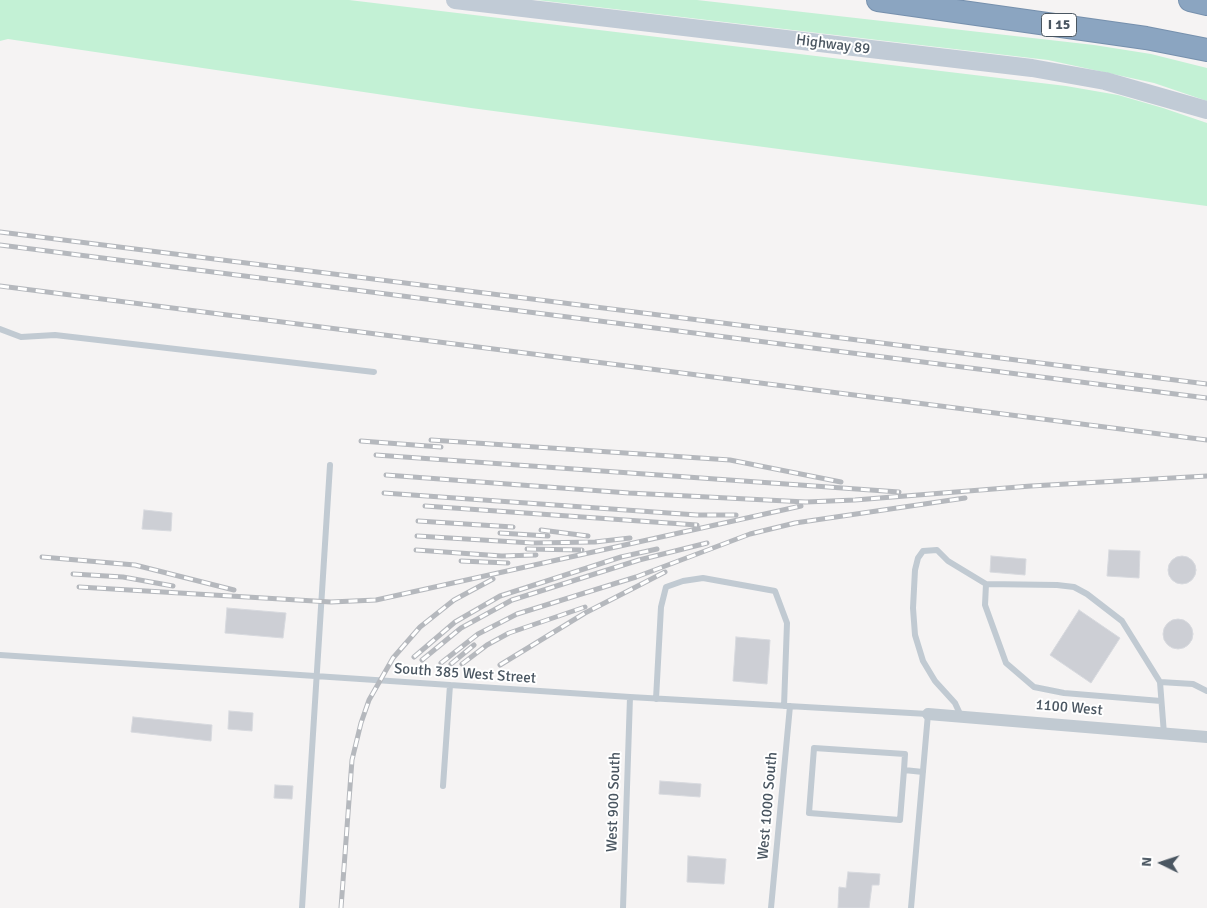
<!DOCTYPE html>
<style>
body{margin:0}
#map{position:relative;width:1207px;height:908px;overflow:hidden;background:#f5f3f3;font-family:Signika,sans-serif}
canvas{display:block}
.north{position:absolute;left:1137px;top:838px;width:50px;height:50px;-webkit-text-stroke:4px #fff;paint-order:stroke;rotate:274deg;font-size:14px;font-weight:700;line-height:20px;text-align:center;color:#4a5661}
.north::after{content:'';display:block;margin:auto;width:18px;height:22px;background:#4a5661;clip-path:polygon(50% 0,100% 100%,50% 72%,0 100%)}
</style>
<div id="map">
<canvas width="1207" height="908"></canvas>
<div class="north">N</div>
</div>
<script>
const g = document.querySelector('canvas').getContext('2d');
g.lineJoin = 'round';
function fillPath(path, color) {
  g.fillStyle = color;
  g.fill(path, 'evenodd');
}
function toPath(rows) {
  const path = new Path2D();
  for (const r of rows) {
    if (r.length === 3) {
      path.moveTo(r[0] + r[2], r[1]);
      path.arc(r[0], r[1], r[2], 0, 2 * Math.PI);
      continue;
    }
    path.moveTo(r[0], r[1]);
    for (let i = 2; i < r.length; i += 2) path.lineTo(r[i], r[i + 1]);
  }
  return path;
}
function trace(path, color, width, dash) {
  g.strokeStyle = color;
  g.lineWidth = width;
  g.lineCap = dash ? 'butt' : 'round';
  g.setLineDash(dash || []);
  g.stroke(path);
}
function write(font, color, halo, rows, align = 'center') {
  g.font = font + ' Signika,sans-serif';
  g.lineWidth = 4;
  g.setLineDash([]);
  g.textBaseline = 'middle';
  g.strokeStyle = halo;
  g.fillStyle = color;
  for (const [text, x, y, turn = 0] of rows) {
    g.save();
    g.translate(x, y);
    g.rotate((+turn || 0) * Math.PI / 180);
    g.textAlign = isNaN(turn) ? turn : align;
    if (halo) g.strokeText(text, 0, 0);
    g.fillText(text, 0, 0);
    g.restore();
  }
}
fillPath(toPath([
 [0,0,349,0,1066,86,1118,95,1163,108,1207,123,1207,206,471,108,8,39,0,41],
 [537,0,697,0,1094,45,1151,54,1207,68,1207,101,1154,83,1048,60]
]), '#c3f1d5');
const building = toPath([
 [144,510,172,513,171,531,142,529,144,510],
 [1109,550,1140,551,1139,578,1107,576,1109,550],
 [1182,570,14],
 [991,556,1026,559,1025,575,990,572,991,556],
 [227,608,286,613,283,638,225,633,227,608],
 [1079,610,1120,638,1091,683,1050,655,1079,610],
 [1178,634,15],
 [736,637,770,640,767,684,733,681,736,637],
 [229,711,253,713,252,731,228,729,229,711],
 [133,717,212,725,211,741,131,732,133,717],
 [660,781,701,784,700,797,659,794,660,781],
 [275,785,293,786,292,799,274,798,275,785],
 [688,856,726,859,724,884,687,882,688,856],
 [848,872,880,874,879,885,872,885,869,908,838,908,839,887,846,888,848,872]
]);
fillPath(building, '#cdcfd5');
trace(building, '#d7d9de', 1);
const motorway = toPath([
 [878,0,1146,38,1207,50],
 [1190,0,1207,4]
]);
trace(motorway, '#7690ad', 24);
trace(toPath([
 [0,329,21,337,55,335,374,372],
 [986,584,985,605,1006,663,1034,687,1064,693,1161,701],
 [0,655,630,697,928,714,911,908],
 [1160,682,1193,684,1207,691],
 [656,699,661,607,666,587,683,581,703,578,775,591,787,623,784,706],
 [961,716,955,703,935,681,923,661,915,635,913,608,915,570,918,558,923,551,937,550,948,561,986,584,1057,585,1074,587,1087,594,1122,621,1160,682,1164,734],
 [904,770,900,820,809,813,814,748,905,754,904,770,923,772],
 [443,786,450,685],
 [302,908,330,465],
 [623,908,630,697],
 [771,908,790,706]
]), '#c1cad2', 6);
trace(toPath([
 [928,714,1207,737]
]), '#c1cad2', 12);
trace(toPath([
 [455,0,1032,68,1105,81,1207,110]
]), '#c1cbd6', 18);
trace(motorway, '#8ba5c1', 22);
const rail = toPath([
 [0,232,1207,384],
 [0,245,1207,398],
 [0,286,1207,440],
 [431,440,730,460,841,482],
 [361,441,441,447],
 [376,455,899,492],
 [386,475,629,493,806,502,855,500,1031,486,1207,476],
 [384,493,697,515,736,515],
 [425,506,697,525],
 [418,521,513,527],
 [541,530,588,536],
 [500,533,548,536],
 [417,536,532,543,595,542,630,538],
 [527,549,582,550],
 [416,550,502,556,536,555],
 [42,557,135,565,234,590],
 [461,561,508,563],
 [73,574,123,577,173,586],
 [79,587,331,602,376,600,801,506],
 [414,657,455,622,500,596,621,557,657,549],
 [422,660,461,628,512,600,639,560,707,543],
 [441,663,478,634,517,614,636,577,750,534,795,523,965,498],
 [451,664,474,645],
 [462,664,487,645,509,633,585,607],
 [500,665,585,613,665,572],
 [341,908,352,760,361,723,369,700,393,658,420,627,454,600,493,579]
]);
trace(rail, '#b5b8bd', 5);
trace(rail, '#fff', 3, [9]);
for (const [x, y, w] of [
 [1059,25,35]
]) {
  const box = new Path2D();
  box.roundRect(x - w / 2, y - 11.5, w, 23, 4);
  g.fillStyle = '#fff';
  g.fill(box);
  trace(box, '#4a5661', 1);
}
write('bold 14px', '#4a5661', null, [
 ["I 15",1059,25]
]);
write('15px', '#4a5661', '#fff', [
 ["Highway 89",833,45,7],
 ["South 385 West Street",465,674,4],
 ["1100 West",1069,708,5],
 ["West 900 South",614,802,-88],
 ["West 1000 South",768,806,-85]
]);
</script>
